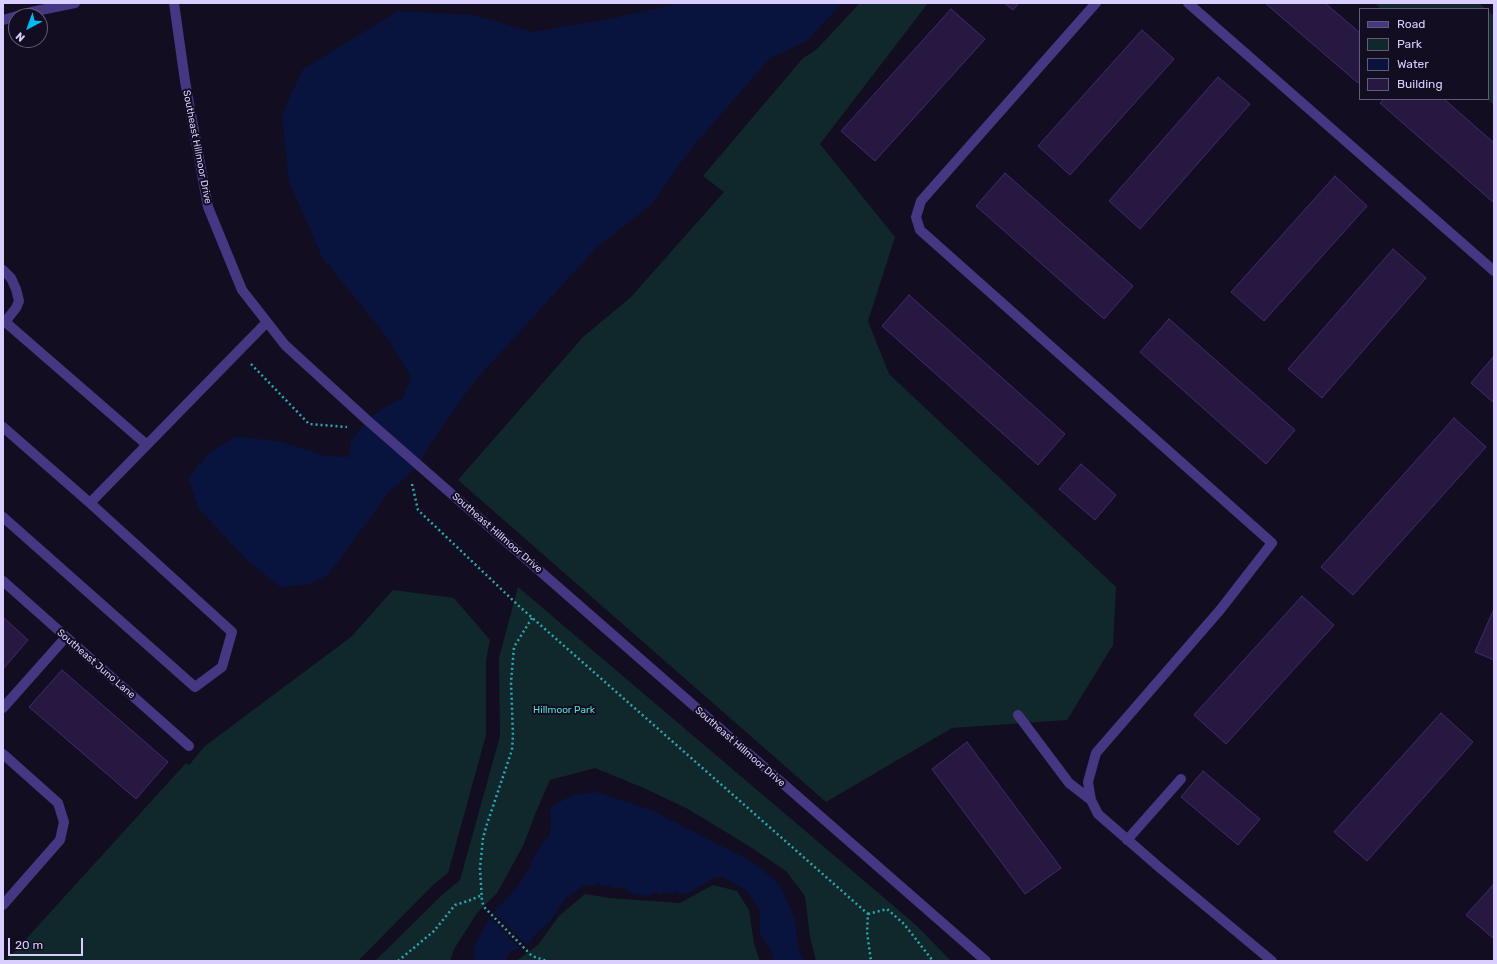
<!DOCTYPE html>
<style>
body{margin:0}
#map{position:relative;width:1497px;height:964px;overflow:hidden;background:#130d21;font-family:Rubik,sans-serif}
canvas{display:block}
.frame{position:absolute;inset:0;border:4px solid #dacdff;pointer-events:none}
.legend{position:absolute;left:1359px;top:8px;width:130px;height:92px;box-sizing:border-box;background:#130d21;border:1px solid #635a7a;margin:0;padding:5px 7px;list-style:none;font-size:12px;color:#dacdff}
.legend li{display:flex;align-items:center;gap:8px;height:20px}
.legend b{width:20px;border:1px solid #635a7a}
.north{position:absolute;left:8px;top:8px;width:40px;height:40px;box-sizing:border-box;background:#130d21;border:1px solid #635a7a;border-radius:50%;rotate:221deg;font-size:11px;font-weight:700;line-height:16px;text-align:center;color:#dacdff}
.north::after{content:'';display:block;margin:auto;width:14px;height:18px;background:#00baf8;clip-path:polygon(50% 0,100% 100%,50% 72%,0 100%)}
.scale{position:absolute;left:8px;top:938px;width:75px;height:18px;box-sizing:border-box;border:2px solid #dacdff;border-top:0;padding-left:5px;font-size:12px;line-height:14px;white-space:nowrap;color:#dacdff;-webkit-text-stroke:3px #130d21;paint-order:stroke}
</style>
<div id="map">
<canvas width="1497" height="964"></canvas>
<div class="frame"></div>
<ul class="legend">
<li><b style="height:5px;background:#453781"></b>Road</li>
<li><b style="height:11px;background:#10282b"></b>Park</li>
<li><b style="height:11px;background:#08143e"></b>Water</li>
<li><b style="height:11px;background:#271842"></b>Building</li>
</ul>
<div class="north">N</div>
<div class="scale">20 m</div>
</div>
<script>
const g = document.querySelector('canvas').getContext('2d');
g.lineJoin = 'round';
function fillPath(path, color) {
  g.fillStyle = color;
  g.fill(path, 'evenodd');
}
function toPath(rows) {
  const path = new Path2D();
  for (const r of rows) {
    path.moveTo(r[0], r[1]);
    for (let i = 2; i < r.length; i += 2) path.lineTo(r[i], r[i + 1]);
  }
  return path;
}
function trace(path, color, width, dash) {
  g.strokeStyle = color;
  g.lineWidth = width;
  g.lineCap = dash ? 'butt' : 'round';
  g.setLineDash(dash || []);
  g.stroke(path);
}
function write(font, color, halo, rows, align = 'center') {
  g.font = font + ' Rubik,sans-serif';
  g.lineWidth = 4;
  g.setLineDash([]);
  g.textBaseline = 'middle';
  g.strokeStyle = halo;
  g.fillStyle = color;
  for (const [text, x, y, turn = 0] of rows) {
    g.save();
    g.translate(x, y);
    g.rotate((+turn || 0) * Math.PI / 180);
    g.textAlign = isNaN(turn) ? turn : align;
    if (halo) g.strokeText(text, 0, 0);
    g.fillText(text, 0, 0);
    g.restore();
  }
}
fillPath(toPath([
 [860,3,928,3,820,144,895,237,868,321,889,374,1116,587,1113,645,1067,720,952,728,826,802,458,480,583,337,631,297,724,192,703,176,803,58,816,50],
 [1374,3,1479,3,1486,9,1381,9],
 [1488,11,1494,16,1494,105,1487,99],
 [518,587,889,902,917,926,951,961,816,961,810,937,805,896,786,871,749,846,688,809,646,789,595,768,550,780,536,812,523,846,497,893,477,913,454,949,450,961,375,961,442,895,460,880,500,736,499,658],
 [393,590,454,598,490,640,486,660,486,735,448,873,433,885,358,961,6,961,186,763,189,765,205,746,351,637],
 [713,885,737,891,749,910,754,944,760,961,516,961,538,945,559,916,585,894,609,898,680,903]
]), '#10282b');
fillPath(toPath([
 [681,3,842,3,807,41,770,58,689,151,651,205,596,248,473,383,428,447,419,465,389,492,328,575,309,584,280,587,245,558,199,509,188,478,209,453,236,436,281,442,326,456,349,457,351,441,367,420,385,407,403,398,411,377,389,340,322,257,289,181,282,114,303,69,398,11,473,15,533,32,613,18],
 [596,792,651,810,749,860,764,871,780,885,795,920,798,947,803,961,774,961,771,949,760,935,760,910,747,891,721,876,713,878,687,894,680,894,677,891,672,894,664,892,660,895,657,892,647,896,630,893,624,887,614,889,610,885,603,886,598,883,592,886,585,885,572,893,562,903,550,922,537,933,527,945,494,912,518,886,529,869,535,854,549,836,551,821,550,808,565,799,575,795],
 [490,918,520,949,511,951,504,961,473,961,475,944]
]), '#08143e');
const building = toPath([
 [1004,3,1019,3,1013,10,1004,3],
 [1265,3,1325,3,1360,33,1360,80,1358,83,1265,3],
 [951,9,985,39,875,161,841,131,951,9],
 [1142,30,1174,59,1070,175,1038,146,1142,30],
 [1218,77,1250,104,1140,229,1109,201,1218,77],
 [1384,99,1444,99,1494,143,1494,203,1380,103,1384,99],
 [1005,173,1133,286,1104,319,976,206,1005,173],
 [1335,176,1367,206,1264,321,1231,292,1335,176],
 [1393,249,1426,278,1322,398,1288,369,1393,249],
 [909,295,1065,434,1038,465,882,326,909,295],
 [1169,319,1295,430,1266,464,1140,352,1169,319],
 [1494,356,1494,403,1471,383,1494,356],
 [1454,418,1486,447,1353,595,1321,567,1454,418],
 [1081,464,1116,495,1095,520,1059,489,1081,464],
 [1302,596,1334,625,1226,744,1194,715,1302,596],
 [1494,609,1494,660,1475,652,1494,609],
 [3,617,28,640,3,669,3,617],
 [62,670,168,762,136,799,29,707,62,670],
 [1441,713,1473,742,1367,861,1334,832,1441,713],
 [967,742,1061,868,1025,894,932,769,967,742],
 [1203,771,1260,819,1238,845,1181,797,1203,771],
 [1494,884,1494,939,1466,915,1494,884]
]);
fillPath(building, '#271842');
trace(building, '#422a6f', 1);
trace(toPath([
 [251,364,309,424,347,427],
 [412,484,418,510,520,607,868,914,867,932,871,961],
 [532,618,514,647,511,682,513,735,512,750,487,824,483,838,480,868,482,902,485,908,532,956,547,961],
 [868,914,887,909,904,924,933,961],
 [398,961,434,931,455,905,468,901,482,895]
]), '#2ca8b4', 2.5, [2, 3]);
trace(toPath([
 [174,3,185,81,208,207,242,290,285,345,367,420,986,961],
 [1096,3,921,201,916,217,920,230,1272,543,1220,610,1096,753,1088,782,1091,800,1098,814,1160,868,1272,961],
 [1188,3,1494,271],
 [3,20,31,12,75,3],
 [3,270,11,278,16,289,19,301,16,308,5,322],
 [3,320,147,445],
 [3,427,90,503],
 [3,517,195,687,222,667,232,632,90,503,267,322],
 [3,581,189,746],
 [3,708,66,637],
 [1018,715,1069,783,1091,800],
 [3,754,58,803,64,822,60,840,3,905],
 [1127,840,1181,779]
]), '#453781', 10);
write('10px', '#dacdff', '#130d21', [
 ["Southeast Hillmoor Drive",197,147,79],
 ["Southeast Hillmoor Drive",497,533,41],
 ["Southeast Juno Lane",96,664,41],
 ["Southeast Hillmoor Drive",740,747,41]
]);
write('10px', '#57e1d3', '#130d21', [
 ["Hillmoor Park",564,710]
]);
</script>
